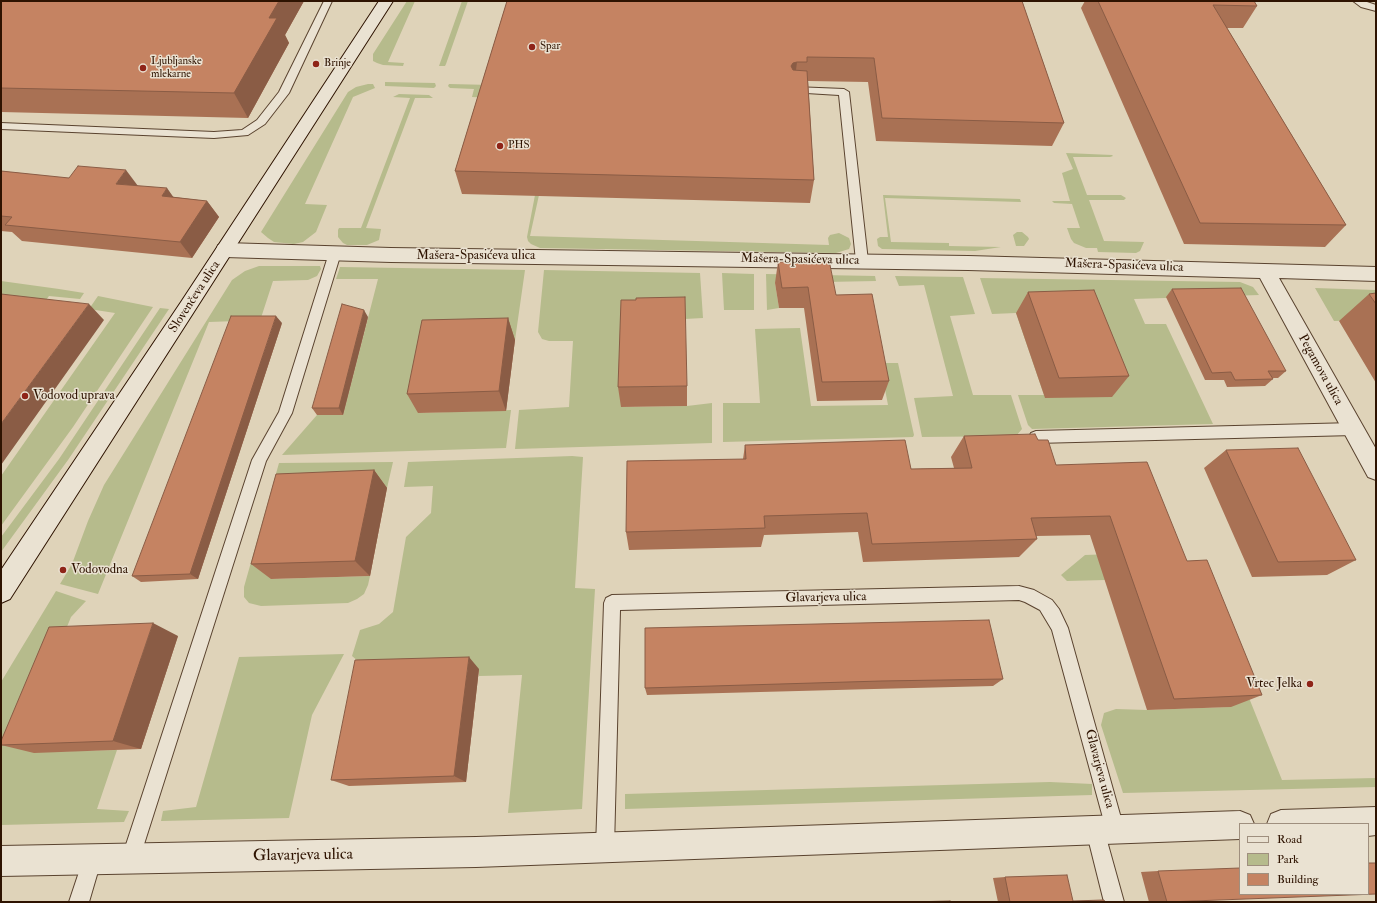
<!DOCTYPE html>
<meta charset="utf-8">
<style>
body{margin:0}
#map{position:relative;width:1377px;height:903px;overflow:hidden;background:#dfd3b9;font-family:"IM FELL Double Pica",serif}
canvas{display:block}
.frame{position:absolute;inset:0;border:2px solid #2e1301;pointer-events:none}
.legend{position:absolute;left:1239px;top:823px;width:130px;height:72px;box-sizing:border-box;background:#eae2d2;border:1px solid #9f8f7e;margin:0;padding:5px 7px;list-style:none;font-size:12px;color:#2e1301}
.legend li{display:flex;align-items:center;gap:8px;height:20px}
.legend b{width:20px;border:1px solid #9f8f7e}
</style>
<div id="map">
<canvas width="1377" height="903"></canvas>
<div class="frame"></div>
<ul class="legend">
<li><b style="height:5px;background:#eae2d2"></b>Road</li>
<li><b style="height:11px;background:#b6bb8c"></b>Park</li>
<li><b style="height:11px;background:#c58362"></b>Building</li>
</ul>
</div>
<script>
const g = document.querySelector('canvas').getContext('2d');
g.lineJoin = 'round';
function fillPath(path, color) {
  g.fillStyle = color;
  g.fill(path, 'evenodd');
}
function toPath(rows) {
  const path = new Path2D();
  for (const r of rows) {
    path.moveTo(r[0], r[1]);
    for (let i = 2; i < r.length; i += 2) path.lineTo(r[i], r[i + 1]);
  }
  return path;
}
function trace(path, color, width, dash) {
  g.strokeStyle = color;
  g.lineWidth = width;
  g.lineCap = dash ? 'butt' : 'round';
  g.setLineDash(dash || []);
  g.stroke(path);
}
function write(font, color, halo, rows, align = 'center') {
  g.font = font + ' "IM FELL Double Pica",serif';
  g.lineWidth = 3;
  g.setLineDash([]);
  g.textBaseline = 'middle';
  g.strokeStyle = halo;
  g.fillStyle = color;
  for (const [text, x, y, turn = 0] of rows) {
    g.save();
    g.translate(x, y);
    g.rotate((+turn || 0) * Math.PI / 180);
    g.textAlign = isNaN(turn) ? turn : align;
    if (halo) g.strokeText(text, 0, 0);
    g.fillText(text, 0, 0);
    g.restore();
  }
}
fillPath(toPath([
 [407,1,415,1,388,62,404,63,403,66,383,65,377,63,373,61,373,54],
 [462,1,468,1,446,64,445,66,439,66],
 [385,82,435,83,436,86,434,88,385,86],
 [368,84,373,84,375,88,353,97,305,204,327,205,316,232,303,242,294,244,274,242,268,238,261,232,348,92,356,87],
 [449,84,492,85,490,98,472,97,474,89,450,88,448,86],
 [399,94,429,95,433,98,415,98,366,228,381,229,379,240,367,245,347,245,343,243,338,237,338,230,339,228,361,228,410,98,393,97],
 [1066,153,1112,155,1113,156,1110,157,1073,157,1087,195,1121,195,1126,198,1124,200,1089,200,1104,241,1144,242,1140,251,1136,253,1098,252,1097,248,1086,248,1074,243,1071,239,1067,228,1080,228,1072,204,1054,203,1052,201,1070,201,1062,173,1073,169],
 [535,195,539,195,530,236,829,245,828,238,830,235,839,233,849,238,851,244,849,249,836,253,540,248,531,244,528,241,527,237],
 [883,195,1020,199,1021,202,885,198,891,242,949,243,949,246,1001,247,975,251,882,249,878,246,877,239,880,237,888,237],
 [1017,232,1022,232,1028,237,1029,239,1024,246,1016,246,1013,235],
 [259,266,320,266,321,269,317,276,308,280,273,281,259,324,237,321,209,322,98,594,60,584,72,564,88,521,104,485,232,280,245,271],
 [340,267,525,270,515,340,431,342,418,413,511,410,506,448,282,455,317,415,343,415,378,279,336,279],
 [544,270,700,273,703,318,685,319,621,407,687,406,712,403,712,443,515,449,519,410,569,407,573,341,549,341,542,339,538,332],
 [722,273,754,274,754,310,724,310],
 [766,274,875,276,876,281,775,283,779,308,767,310],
 [895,276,963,277,975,314,950,316,973,395,1011,395,1022,429,1016,436,922,437,914,398,953,396,924,285,899,286],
 [980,278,1240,282,1253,287,1259,295,1134,299,1145,324,1166,324,1213,424,1032,429,1028,425,1018,395,1044,395,1016,313,992,314],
 [1,281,59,289,84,293,80,299,49,296,44,303,1,297],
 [1315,288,1376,290,1376,320,1334,321],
 [98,296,153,307,73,427,1,526,1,476,115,313,89,309],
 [160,308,169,309,68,460,1,552,1,537,59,459],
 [800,328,811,406,888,405,880,363,898,363,914,435,913,437,723,442,723,403,760,403,755,329],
 [572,456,583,457,575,588,595,589,582,809,508,813,522,675,479,676,479,669,371,672,352,656,360,630,379,624,393,612,406,537,431,513,433,486,404,487,408,462],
 [393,462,387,488,294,492,271,579,370,576,368,585,364,594,357,599,348,603,261,606,249,603,244,597,244,587,279,463],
 [1167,552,1200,576,1282,780,1376,778,1376,787,1123,793,1101,725,1104,713,1116,709,1147,710,1230,707,1180,578,1067,581,1061,575,1085,555],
 [56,591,86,601,71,617,62,639,34,752,117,750,97,809,129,811,124,822,1,825,1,682],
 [344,654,312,715,289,818,161,821,163,811,196,807,239,657],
 [1050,782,1092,784,1092,795,625,809,625,794]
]), '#b6bb8c');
const lane = toPath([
 [324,1,332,1,289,93,265,124,248,135,214,138,1,129,1,123,214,132,242,130,257,120,279,92,324,1],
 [1353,1,1364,1,1376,5,1376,11,1361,7,1353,1],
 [794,87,844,89,849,92,868,261,866,264,862,265,858,264,856,261,839,95,790,92,789,90,790,88,794,87],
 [335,249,339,250,341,253,292,413,266,461,139,860,137,867,130,869,123,867,121,860,252,460,279,412,329,253,331,250,335,249],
 [1354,423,1359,425,1361,429,1359,433,1354,435,1036,443,1031,441,1029,437,1031,433,1036,431,1354,423],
 [1019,586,1034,590,1052,600,1059,609,1068,628,1124,829,1121,835,1115,838,1109,835,1106,829,1052,630,1040,610,1025,602,1019,600,620,610,614,848,612,855,605,857,598,855,596,848,604,603,606,598,612,595,1019,586],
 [1095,821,1101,824,1104,830,1124,902,1104,902,1086,830,1089,824,1095,821],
 [92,852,99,854,101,861,89,902,69,902,85,854,92,852]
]);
const street = toPath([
 [225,243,391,248,968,256,1376,267,1376,281,1279,278,1376,449,1376,480,1368,477,1260,278,968,270,391,262,225,257,218,255,216,250,218,245,225,243],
 [1376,807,1376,835,1368,836,1368,824,1267,824,1271,814,1281,810,1376,807],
 [1240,811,1250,815,1254,824,1240,824,1240,839,476,867,1,876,1,846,476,837,1240,811]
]);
const secondary = toPath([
 [379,1,393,1,10,599,1,603,1,570,181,302,379,1]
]);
trace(lane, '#5a432f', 2);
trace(street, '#5a432f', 2);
trace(secondary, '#2e1301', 2);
fillPath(lane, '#eae2d2');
fillPath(street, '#eae2d2');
fillPath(secondary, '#eae2d2');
fillPath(toPath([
 [1,1,304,1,285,35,289,43,248,118,1,112],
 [507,1,1022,1,1064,123,1052,146,876,141,868,82,808,81,814,180,810,203,462,194,455,171],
 [1085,1,1254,1,1257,6,1243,28,1227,28,1346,225,1325,247,1184,244,1081,8],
 [1,171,138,186,174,197,207,201,219,217,192,258,22,241,12,232,1,231],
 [778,262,836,295,889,381,882,400,817,401,804,308,779,308,775,283],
 [1172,289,1286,371,1278,378,1272,378,1273,379,1265,386,1227,387,1224,380,1205,380,1166,297],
 [1028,292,1129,376,1112,397,1045,398,1016,313],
 [1376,293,1376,383,1339,321,1369,294],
 [368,317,343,415,317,415,312,408],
 [508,318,515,340,506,411,418,413,407,394],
 [282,323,198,579,141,582,132,576],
 [687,386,687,406,621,407,618,387],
 [964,436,1038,440,1056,465,1187,561,1262,695,1231,707,1147,710,1090,535,1036,536,1037,539,1019,557,863,562,858,532,764,535,761,547,629,550,626,532,743,459,745,445,911,469,954,468,951,457],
 [1226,450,1356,560,1327,575,1252,577,1204,468],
 [374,470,387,488,370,576,271,579,251,564],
 [645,628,1003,679,993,686,874,689,647,695,645,688],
 [178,636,141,749,34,753,1,745,1,741],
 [479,669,466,782,349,786,331,780],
 [1158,871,1169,902,1149,902,1141,872],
 [1005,877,1073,901,1105,902,998,902,993,878]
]), '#a97154');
fillPath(toPath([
 [279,1,304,1,285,35,289,43,248,118,234,93,269,18],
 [797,62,794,86,791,66,793,63],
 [126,170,138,186,116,184],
 [167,188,179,205,162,196],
 [207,201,219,217,192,258,180,242],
 [89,304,104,320,1,465,1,424],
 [364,310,368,317,343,415,339,408],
 [276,316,282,323,198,579,190,574],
 [508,318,515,340,506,411,499,391],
 [374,470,387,488,370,576,355,561],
 [153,623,178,636,141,749,113,741],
 [469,657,479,669,466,782,454,776]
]), '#8a5c45');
const building = toPath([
 [1,1,279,1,269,18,277,18,234,93,1,88,1,1],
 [507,1,1022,1,1064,123,882,118,874,58,807,57,807,62,797,62,793,63,791,66,793,70,807,71,814,180,455,171,507,1],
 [1098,1,1254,1,1257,6,1213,5,1346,225,1200,223,1098,1],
 [78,166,126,170,116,184,167,188,162,196,207,201,180,242,5,225,12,217,1,216,1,171,69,178,78,166],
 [829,260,836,295,872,294,889,381,822,382,808,287,782,288,778,262,829,260],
 [1241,288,1286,371,1268,371,1273,379,1235,380,1231,372,1212,373,1172,289,1241,288],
 [1094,290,1129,376,1059,378,1028,292,1094,290],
 [1376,293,1376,304,1369,294,1376,293],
 [1,294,89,304,1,424,1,294],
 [685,297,687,386,618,387,621,300,636,300,636,298,685,297],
 [342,304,364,310,339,408,312,408,342,304],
 [231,316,276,316,190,574,132,576,231,316],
 [508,318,499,391,407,394,422,320,508,318],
 [1035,434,1038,440,1048,440,1056,465,1147,462,1187,561,1207,560,1262,695,1174,699,1110,516,1031,518,1037,539,872,544,867,513,764,516,765,528,626,532,627,461,746,459,745,445,905,440,911,469,972,468,964,436,1035,434],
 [1298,448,1356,560,1278,562,1226,450,1298,448],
 [374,470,355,561,251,564,276,474,374,470],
 [989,620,1003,679,881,681,645,688,645,628,989,620],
 [153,623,113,741,1,745,1,741,49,627,153,623],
 [469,657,454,776,331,780,355,660,469,657],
 [1368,863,1376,863,1376,894,1167,902,1158,871,1240,868,1240,894,1368,894,1368,863],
 [1067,875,1073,901,1104,900,1105,902,1010,902,1005,877,1067,875],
 [950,901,950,902,909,902,950,901]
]);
fillPath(building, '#c58362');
trace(building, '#8a5c45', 1);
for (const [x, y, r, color] of [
 [532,47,4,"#8f2418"],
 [316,64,4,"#8f2418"],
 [143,68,4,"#8f2418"],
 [500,146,4,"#8f2418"],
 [25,396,4,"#8f2418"],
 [63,570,4,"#8f2418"],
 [1310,684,4,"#8f2418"]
]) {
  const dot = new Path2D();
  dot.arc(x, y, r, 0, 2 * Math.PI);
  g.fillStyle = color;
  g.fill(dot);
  trace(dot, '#eae2d2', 1.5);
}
write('11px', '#2e1301', '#eae2d2', [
 ["Spar",540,47],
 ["Ljubljanske",151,62],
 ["mlekarne",151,75],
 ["Brinje",324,64],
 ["PHS",508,146]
], 'left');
write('13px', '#2e1301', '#eae2d2', [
 ["Mašera-Spasićeva ulica",476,256],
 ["Mašera-Spasićeva ulica",800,260,1],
 ["Mašera-Spasićeva ulica",1124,266,2],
 ["Slovenčeva ulica",195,297,-57],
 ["Pegamova ulica",1320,370,61],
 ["Glavarjeva ulica",826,598,-1],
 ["Glavarjeva ulica",1099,769,75]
]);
write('13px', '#2e1301', '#eae2d2', [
 ["Vodovod uprava",33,396],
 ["Vodovodna",71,570],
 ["Vrtec Jelka",1302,684,"right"]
], 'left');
write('16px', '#2e1301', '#eae2d2', [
 ["Glavarjeva ulica",303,856,-1]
]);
</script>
